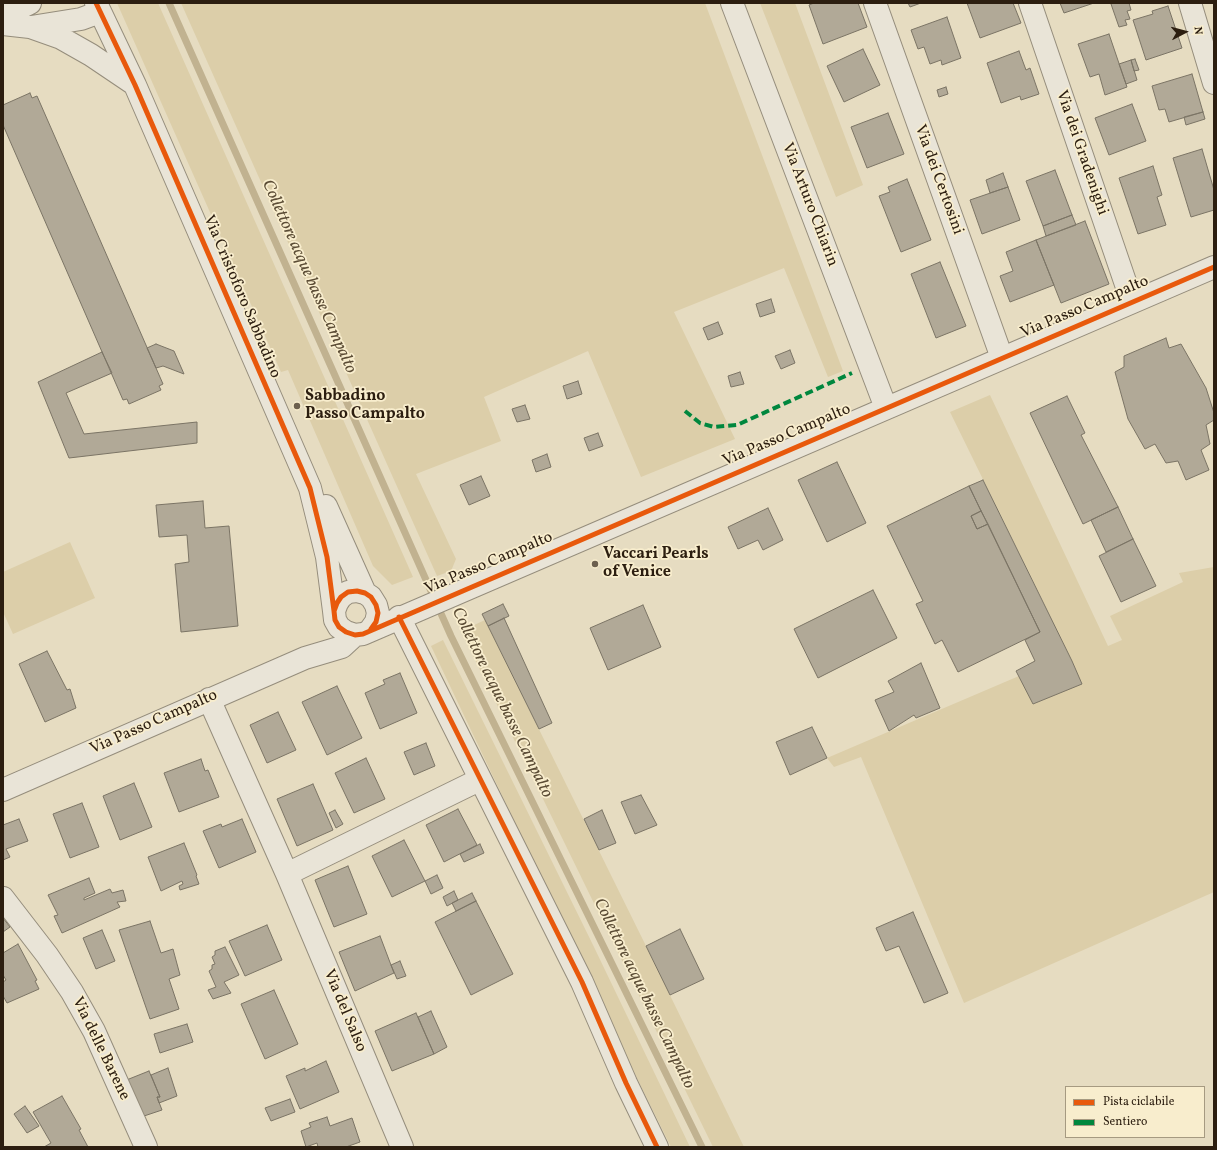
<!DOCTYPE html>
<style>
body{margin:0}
#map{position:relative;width:1217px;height:1150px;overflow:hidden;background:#e6dcc1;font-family:Vollkorn,serif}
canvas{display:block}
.frame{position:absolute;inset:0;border:4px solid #2c1e10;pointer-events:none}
.legend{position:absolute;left:1065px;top:1086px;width:140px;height:52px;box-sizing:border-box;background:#f8edcd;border:1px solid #a69a81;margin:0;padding:5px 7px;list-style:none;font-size:12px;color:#2c1e10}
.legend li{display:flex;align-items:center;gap:8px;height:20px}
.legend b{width:20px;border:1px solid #a69a81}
.north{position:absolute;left:1165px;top:12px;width:40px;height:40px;-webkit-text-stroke:3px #f8edcd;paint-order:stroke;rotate:84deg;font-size:11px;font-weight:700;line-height:16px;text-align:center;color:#2c1e10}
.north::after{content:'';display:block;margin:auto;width:14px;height:18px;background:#2c1e10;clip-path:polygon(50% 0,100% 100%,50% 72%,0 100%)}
</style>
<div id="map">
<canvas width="1217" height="1150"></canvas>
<div class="frame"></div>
<ul class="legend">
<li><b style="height:5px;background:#e8590c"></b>Pista ciclabile</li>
<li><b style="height:5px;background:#00873e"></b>Sentiero</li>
</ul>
<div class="north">N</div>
</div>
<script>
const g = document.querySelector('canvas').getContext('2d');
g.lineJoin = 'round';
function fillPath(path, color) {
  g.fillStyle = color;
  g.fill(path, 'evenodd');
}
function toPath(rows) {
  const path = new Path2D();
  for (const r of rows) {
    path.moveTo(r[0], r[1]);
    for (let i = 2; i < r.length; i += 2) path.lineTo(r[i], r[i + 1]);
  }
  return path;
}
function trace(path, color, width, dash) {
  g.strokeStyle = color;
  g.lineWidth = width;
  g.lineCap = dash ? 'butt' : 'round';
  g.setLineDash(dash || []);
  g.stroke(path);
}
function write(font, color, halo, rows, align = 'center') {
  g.font = font + ' Vollkorn,serif';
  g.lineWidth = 3.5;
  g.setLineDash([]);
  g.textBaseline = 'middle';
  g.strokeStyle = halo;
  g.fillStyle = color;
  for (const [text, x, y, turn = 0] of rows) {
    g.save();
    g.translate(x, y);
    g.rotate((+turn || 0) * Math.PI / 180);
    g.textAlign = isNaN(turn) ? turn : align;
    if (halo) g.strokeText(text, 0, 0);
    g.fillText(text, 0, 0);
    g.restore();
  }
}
fillPath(toPath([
 [117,3,158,3,413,577,392,585,373,566,288,370,281,372],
 [181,3,705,3,843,371,828,377,784,268,674,312,735,439,641,477,588,351,484,397,501,441,416,474,456,559,451,571,437,576],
 [760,3,795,3,863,185,836,197],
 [990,395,1108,646,1122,640,1110,616,1183,582,1179,573,1214,567,1214,892,964,1003,861,757,834,767,827,758,1019,676,1033,704,1081,684,1072,661,950,412],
 [70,542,95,598,13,634,3,612,3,572],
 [485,620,646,946,744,1147,713,1147,461,631],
 [443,640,593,945,690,1147,671,1147,624,1052,431,646]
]), '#dccea9');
trace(toPath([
 [169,3,451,636,702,1147]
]), '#c1b290', 7);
const building = toPath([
 [814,3,858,3,867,27,823,44,809,5,814,3],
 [908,3,921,3,910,7,908,3],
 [967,3,1013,3,1021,23,980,38,967,3],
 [1060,3,1094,3,1064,13,1060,3],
 [1114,3,1129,3,1131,10,1127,11,1130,19,1125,20,1127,25,1119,27,1111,4,1114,3],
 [1168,6,1182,48,1146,60,1133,20,1153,14,1152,11,1168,6],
 [947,17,961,58,942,65,941,60,930,64,924,47,918,49,911,30,947,17],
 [1109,34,1127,87,1105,95,1099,74,1090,77,1078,44,1109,34],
 [863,49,880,85,844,102,827,66,863,49],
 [1019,51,1026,70,1030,68,1039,94,1021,100,1020,96,1001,103,987,63,1019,51],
 [1135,59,1139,70,1134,71,1131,60,1135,59],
 [1131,60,1137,80,1126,84,1119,64,1131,60],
 [1192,74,1203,112,1169,122,1165,109,1159,110,1152,86,1192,74],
 [946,87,948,94,939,97,937,90,946,87],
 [30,93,32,98,37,96,163,384,159,386,161,390,129,404,127,399,123,400,3,125,3,105,30,93],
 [1132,104,1146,141,1109,155,1095,118,1132,104],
 [1203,112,1205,119,1186,125,1184,117,1203,112],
 [888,113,904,154,867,168,851,127,888,113],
 [1202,149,1214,190,1214,210,1191,217,1173,158,1202,149],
 [1153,166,1162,195,1157,197,1166,225,1138,234,1119,178,1153,166],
 [1055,170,1072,215,1043,226,1026,181,1055,170],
 [1003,173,1008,187,990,193,986,180,1003,173],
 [907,179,931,240,901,252,879,196,890,192,888,187,907,179],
 [1008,187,1020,220,982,234,970,200,1008,187],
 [1072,215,1076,225,1046,236,1043,226,1072,215],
 [1085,221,1109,284,1061,303,1036,240,1085,221],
 [1036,240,1054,285,1010,302,1000,276,1013,271,1006,252,1036,240],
 [940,262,966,326,936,338,911,274,940,262],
 [771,299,775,312,760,317,756,304,771,299],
 [718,322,723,334,708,340,703,328,718,322],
 [1166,338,1169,348,1181,344,1206,388,1214,413,1214,420,1206,425,1210,444,1201,450,1209,470,1186,480,1178,461,1166,463,1155,444,1145,449,1128,419,1115,372,1124,367,1124,356,1166,338],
 [156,344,174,351,184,374,163,366,156,368,147,348,156,344],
 [790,350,795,363,781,369,775,356,790,350],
 [102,352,112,373,66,393,84,434,197,422,197,443,69,458,38,382,102,352],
 [740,372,744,384,731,387,728,376,740,372],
 [578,381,582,394,567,399,563,386,578,381],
 [1067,396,1085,433,1081,435,1118,507,1083,524,1030,413,1067,396],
 [525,405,530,419,517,422,512,409,525,405],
 [598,433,603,446,589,451,584,438,598,433],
 [547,454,551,467,536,472,532,460,547,454],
 [837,462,866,523,827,542,798,480,837,462],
 [481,476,490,496,469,505,460,485,481,476],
 [983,480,1072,661,1082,684,1033,704,1016,671,1035,661,1025,640,1040,632,969,486,983,480],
 [969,486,981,511,971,516,977,529,988,524,1040,632,958,672,942,640,935,644,916,604,923,601,887,526,969,486],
 [203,501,205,528,229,526,238,626,181,632,175,564,189,562,187,535,159,537,156,505,203,501],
 [1118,507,1133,539,1106,552,1091,520,1118,507],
 [768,508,783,540,763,550,758,540,738,549,728,527,768,508],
 [981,511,988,524,977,529,971,516,981,511],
 [1133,539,1156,586,1121,602,1099,556,1133,539],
 [873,590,897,638,818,678,794,629,873,590],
 [503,604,509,616,488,626,482,614,503,604],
 [643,605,661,647,608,670,590,628,643,605],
 [504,618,552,723,539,729,488,626,504,618],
 [47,651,67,690,70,689,76,708,45,722,19,664,47,651],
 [921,663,940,708,916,718,914,715,889,731,875,700,894,692,888,681,921,663],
 [400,673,417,713,380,729,365,693,385,684,383,680,400,673],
 [337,686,362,738,327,755,302,702,337,686],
 [278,712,296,750,267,763,250,725,278,712],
 [812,727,827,758,790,775,776,742,812,727],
 [426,743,435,766,414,775,404,752,426,743],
 [366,758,385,799,354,813,335,773,366,758],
 [201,759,205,771,208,770,219,797,179,812,164,773,201,759],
 [134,783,152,827,120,840,103,796,134,783],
 [313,784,333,830,297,846,277,799,313,784],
 [641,795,657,825,635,834,621,802,641,795],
 [82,803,99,847,70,858,53,814,82,803],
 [458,809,477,845,444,862,426,825,458,809],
 [335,810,343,824,336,828,329,813,335,810],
 [602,810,616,843,599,850,584,819,602,810],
 [19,819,28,841,6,849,10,857,3,860,3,825,19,819],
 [242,819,256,852,219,868,203,831,221,824,222,827,242,819],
 [404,840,425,881,392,897,372,856,404,840],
 [184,843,197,875,196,876,199,884,180,890,179,886,183,884,182,881,161,891,148,857,184,843],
 [480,844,484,853,464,862,460,854,480,844],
 [348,866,367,914,334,927,315,880,348,866],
 [437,875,443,888,431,894,425,881,437,875],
 [89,878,95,893,84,898,84,900,110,889,112,893,123,890,126,901,117,902,120,907,62,933,54,916,58,915,48,895,89,878],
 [454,891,458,900,447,906,443,897,454,891],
 [472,893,476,901,456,911,452,903,472,893],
 [476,901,513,974,471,995,435,922,476,901],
 [913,912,948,993,924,1003,899,946,886,951,876,928,913,912],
 [3,918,10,927,3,932,3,918],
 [150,921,161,953,173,949,180,975,169,979,179,1009,150,1019,119,930,150,921],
 [267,925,282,960,245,976,229,941,267,925],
 [680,929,704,979,670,995,646,946,680,929],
 [102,930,115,961,96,969,83,938,102,930],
 [380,936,394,973,355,991,339,952,380,936],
 [18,944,37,980,35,981,39,989,7,1003,3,996,3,982,6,980,3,975,3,953,18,944],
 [225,947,239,975,224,982,231,993,213,999,208,990,216,987,209,971,212,969,212,965,215,964,212,957,215,955,215,951,225,947],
 [400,961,406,976,397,979,391,965,400,961],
 [274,990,298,1044,265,1059,241,1004,274,990],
 [431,1011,447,1047,434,1054,418,1017,431,1011],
 [416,1013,434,1054,392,1071,375,1031,416,1013],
 [187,1024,193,1042,160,1053,154,1034,187,1024],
 [326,1061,339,1092,300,1109,286,1076,305,1068,305,1071,326,1061],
 [168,1068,177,1096,159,1103,157,1097,160,1097,151,1075,168,1068],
 [149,1071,160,1097,157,1097,162,1110,141,1117,124,1081,149,1071],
 [62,1096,81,1129,79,1130,88,1147,44,1147,51,1143,33,1112,62,1096],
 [290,1099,295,1112,271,1121,265,1108,290,1099],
 [25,1106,39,1126,27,1133,14,1114,25,1106],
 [327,1117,330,1126,352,1118,360,1142,346,1147,318,1147,317,1143,306,1147,301,1131,311,1127,309,1123,327,1117]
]);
fillPath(building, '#b1a997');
trace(building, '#7b7465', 1);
const minor = toPath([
 [96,3,135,85,310,488,327,557,334,611],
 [732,3,886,408],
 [875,3,1002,358],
 [1030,3,1132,302],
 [1190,3,1214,83],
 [3,17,30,3],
 [3,24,30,27,61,38,91,55,134,84],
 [31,27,81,19,100,12],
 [326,506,365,593],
 [399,617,582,982,626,1083,657,1147],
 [371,629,376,622,378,613,376,605,371,597,365,593,357,591,348,592,341,597,337,603,334,611,335,620,339,627,346,632,355,635,363,634,1214,267],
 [209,699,287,874,402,1147],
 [3,790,305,658,342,647,355,635],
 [287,874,479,780],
 [3,898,47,955,72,992,94,1031,146,1147]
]);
trace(minor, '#958d7c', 24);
trace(minor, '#e9e4d7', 22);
trace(toPath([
 [685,411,700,423,714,427,737,425,852,373]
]), '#00873e', 4, [8, 4]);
trace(toPath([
 [96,3,135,85,310,488,327,557,334,611],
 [399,617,582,982,626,1083,657,1147],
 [371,629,376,622,378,613,376,605,371,597,365,593,357,591,348,592,341,597,337,603,334,611,335,620,339,627,346,632,355,635,363,634,1214,267]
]), '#e8590c', 5);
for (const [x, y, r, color] of [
 [297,406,4,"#6d604e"],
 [595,564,4,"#6d604e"]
]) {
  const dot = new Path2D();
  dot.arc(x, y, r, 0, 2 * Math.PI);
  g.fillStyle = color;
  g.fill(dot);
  trace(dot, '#f8edcd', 1.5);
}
write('16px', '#2c1e10', '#f8edcd', [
 ["Via dei Gradenighi",1081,153,71],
 ["Via dei Certosini",938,180,70],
 ["Via Arturo Chiarin",809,205,69],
 ["Via Cristoforo Sabbadino",241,297,67],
 ["Via Passo Campalto",1085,308,-23],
 ["Via Passo Campalto",787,436,-23],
 ["Via Passo Campalto",489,564,-23],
 ["Via Passo Campalto",154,723,-24],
 ["Via del Salso",344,1011,67],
 ["Via delle Barene",100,1049,64]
]);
write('bold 16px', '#2c1e10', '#f8edcd', [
 ["Sabbadino",305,397],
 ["Passo Campalto",305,415],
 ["Vaccari Pearls",603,555],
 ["of Venice",603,573]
], 'left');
write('italic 17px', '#5b4c35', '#f8edcd', [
 ["Collettore acque basse Campalto",308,277,66],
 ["Collettore acque basse Campalto",501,703,64],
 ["Collettore acque basse Campalto",643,994,64]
]);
</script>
